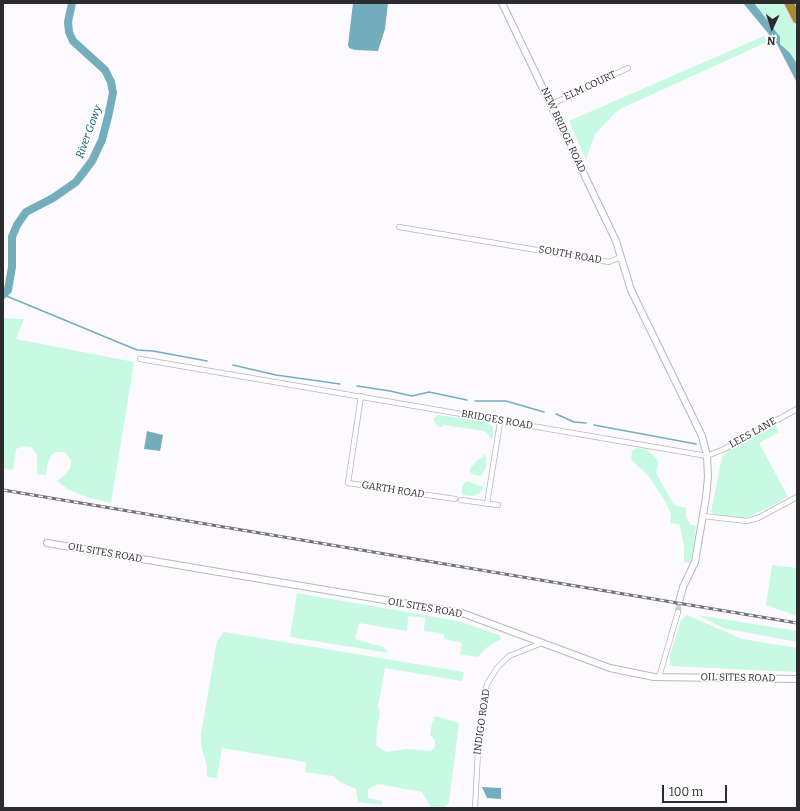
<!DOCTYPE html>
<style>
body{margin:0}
#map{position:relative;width:800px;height:811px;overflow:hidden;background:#fcfafe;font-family:Bitter,serif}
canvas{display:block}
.frame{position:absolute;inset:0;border:4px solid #2c2b2e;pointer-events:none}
.north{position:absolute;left:752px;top:8px;width:40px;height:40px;-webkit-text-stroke:3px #fff;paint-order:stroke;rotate:183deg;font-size:11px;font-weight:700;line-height:16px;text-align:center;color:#2c2b2e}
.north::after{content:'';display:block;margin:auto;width:14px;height:18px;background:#2c2b2e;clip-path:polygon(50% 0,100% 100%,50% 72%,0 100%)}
.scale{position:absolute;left:662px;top:785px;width:65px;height:18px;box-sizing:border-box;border:2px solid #2c2b2e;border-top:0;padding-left:5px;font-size:12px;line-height:14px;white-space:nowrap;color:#2c2b2e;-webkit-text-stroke:3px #fff;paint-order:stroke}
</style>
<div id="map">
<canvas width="800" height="811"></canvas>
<div class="frame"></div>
<div class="north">N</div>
<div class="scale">100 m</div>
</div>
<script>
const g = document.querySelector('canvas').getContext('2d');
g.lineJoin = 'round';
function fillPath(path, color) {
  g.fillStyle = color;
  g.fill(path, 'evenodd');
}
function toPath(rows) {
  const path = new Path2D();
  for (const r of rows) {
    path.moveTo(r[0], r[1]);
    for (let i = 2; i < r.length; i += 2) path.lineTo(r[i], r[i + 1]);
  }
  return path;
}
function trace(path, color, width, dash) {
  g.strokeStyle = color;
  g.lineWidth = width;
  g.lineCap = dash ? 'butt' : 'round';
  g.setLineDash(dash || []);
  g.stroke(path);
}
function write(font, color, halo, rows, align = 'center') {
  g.font = font + ' Bitter,serif';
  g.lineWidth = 3;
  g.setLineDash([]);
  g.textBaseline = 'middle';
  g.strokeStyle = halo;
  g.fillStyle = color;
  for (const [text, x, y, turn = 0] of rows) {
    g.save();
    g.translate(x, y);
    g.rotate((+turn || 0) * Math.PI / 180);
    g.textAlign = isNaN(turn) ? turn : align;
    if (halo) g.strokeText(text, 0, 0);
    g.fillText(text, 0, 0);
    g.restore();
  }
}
fillPath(toPath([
 [754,3,785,3,797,30,797,64,790,53,780,44,779,37],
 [764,36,767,42,618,110,595,134,586,160,569,121],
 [3,318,24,319,16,339,134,362,111,503,90,498,69,490,57,481,65,475,71,467,71,460,65,452,56,452,51,455,47,465,46,475,37,474,37,454,31,447,24,446,16,449,13,470,3,468],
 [438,415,487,422,493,427,493,439,484,431,444,425,441,427,437,426,433,419],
 [775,425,779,432,759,443,788,497,751,516,742,518,714,514,711,512,722,457,730,449],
 [637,448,646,449,657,459,658,466,656,473,674,505,686,508,686,517,690,524,696,526,691,563,684,562,684,546,680,525,670,523,671,514,665,501,648,475,631,460,632,451],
 [484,453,486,457,486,467,481,476,474,475,470,472,470,469,477,460,483,457],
 [466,481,483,487,480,493,473,496,462,495,462,487],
 [772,565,797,568,797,616,766,605],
 [297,593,458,621,499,635,501,639,486,648,478,657,460,654,462,643,444,639,444,634,424,631,425,618,408,616,407,631,359,623,355,639,383,647,389,653,290,637],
 [687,615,742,639,797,648,797,672,670,666,670,655,681,620],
 [698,615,797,631,797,642,723,628],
 [224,632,464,672,462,681,385,668,378,706,380,714,377,728,376,745,386,752,406,749,431,751,435,747,435,740,430,735,432,723,435,716,459,723,449,802,444,808,431,808,422,792,378,784,368,789,368,798,382,801,382,805,358,802,356,789,340,782,333,776,305,772,306,762,222,748,217,778,207,777,207,766,201,746,201,734,217,641]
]), '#c8f9e2');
fillPath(toPath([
 [353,3,388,3,385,29,378,51,355,50,349,48,348,45],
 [743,3,754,3,774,29,780,37,780,44,790,53,797,64,797,83,777,44],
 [147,431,163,435,160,451,144,449],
 [482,787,501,788,501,799,487,798]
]), '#74adbc');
trace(toPath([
 [4,295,137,350,153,351,207,361],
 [233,365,276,375,340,384],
 [357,386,390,391,412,396,429,392,467,400],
 [475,401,506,401,544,412],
 [556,414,574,422,586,423],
 [594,425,696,444]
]), '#74adbc', 1.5);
trace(toPath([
 [3,295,8,290,12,267,12,237,17,225,26,212,53,198,76,182,92,161,102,140,108,117,113,93,111,82,105,70,73,41,69,32,68,22,72,3]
]), '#74adbc', 8);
trace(toPath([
 [678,612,679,602]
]), '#d2d1d4', 6, [6, 3]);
const minor = toPath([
 [552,104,628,68],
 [399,227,609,262,621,257],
 [140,359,707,456,724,449,797,409],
 [361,396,348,483,455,499],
 [461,500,498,505],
 [487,504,500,422],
 [703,516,747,521,758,518,797,497],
 [659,677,678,612],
 [475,808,478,751,483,701,487,684,497,668,509,656,542,643]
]);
const tertiary = toPath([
 [502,3,616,241,631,290,702,436,707,456,708,477,706,497,695,562,683,587,679,602],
 [47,543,462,613,610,668,654,677,797,679]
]);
const motorway = toPath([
 [789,3,797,19]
]);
trace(minor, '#b9b6bd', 6);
trace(tertiary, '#b9b6bd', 8);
trace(motorway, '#d9d9d9', 11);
trace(minor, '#fff', 4.5);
trace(tertiary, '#fff', 6);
trace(motorway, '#ab8a34', 9);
const rail = toPath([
 [3,490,797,623]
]);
trace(rail, '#727174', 3);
trace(rail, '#fff', 1.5, [4.5]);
write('10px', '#2c2b2e', '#fff', [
 ["ELM COURT",590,86,-25],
 ["NEW BRIDGE ROAD",563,130,65],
 ["SOUTH ROAD",570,255,10],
 ["BRIDGES ROAD",497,420,10],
 ["LEES LANE",753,433,-29],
 ["GARTH ROAD",393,490,9],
 ["OIL SITES ROAD",105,553,10],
 ["OIL SITES ROAD",425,608,10],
 ["OIL SITES ROAD",738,678,1],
 ["INDIGO ROAD",482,722,-82]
]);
write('italic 11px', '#035869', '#fff', [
 ["River Gowy",89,132,-70]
]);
</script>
